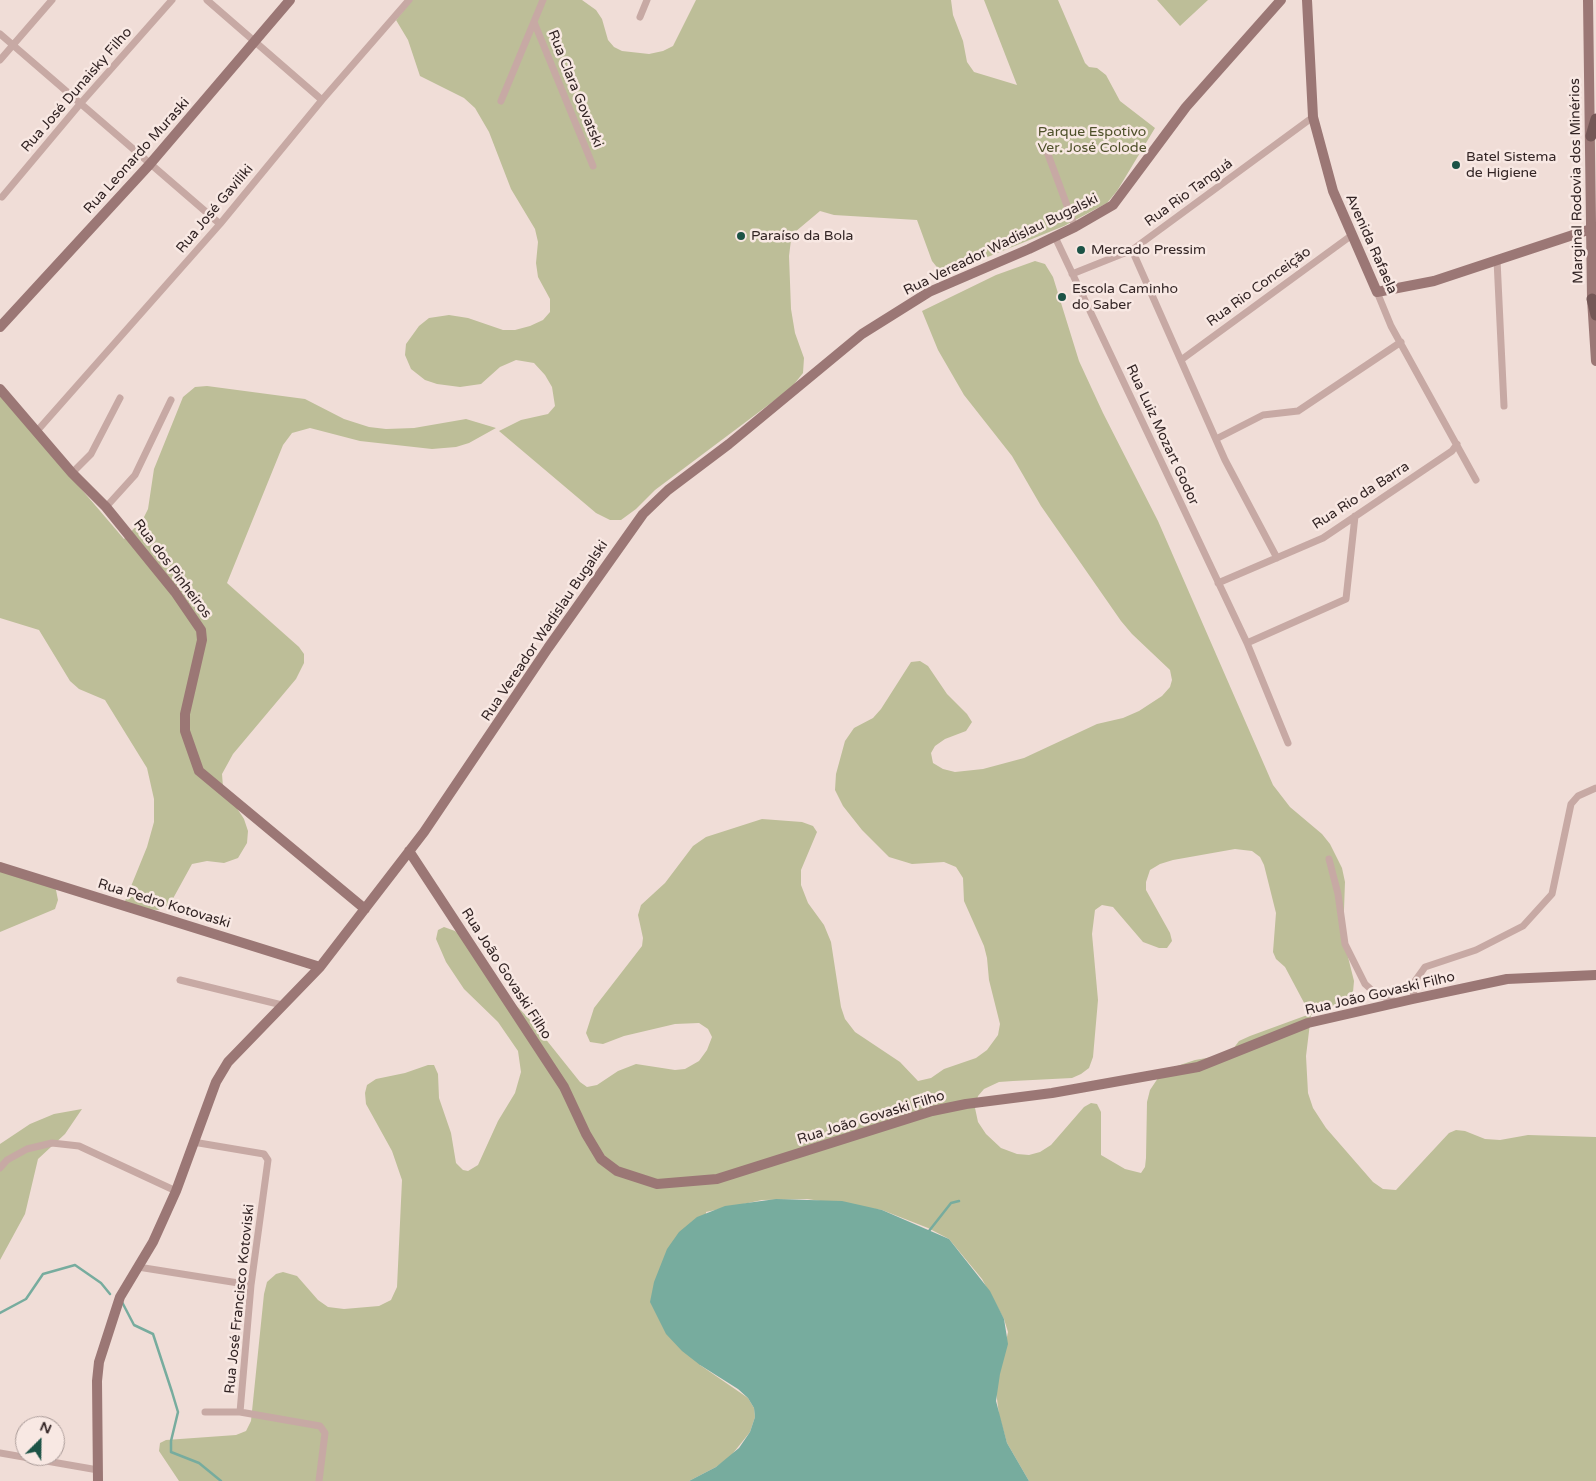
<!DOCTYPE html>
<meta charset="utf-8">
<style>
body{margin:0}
#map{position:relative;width:1596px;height:1481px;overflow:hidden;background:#f0ddd7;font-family:"Varela Round",sans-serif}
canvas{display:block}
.north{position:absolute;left:15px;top:1416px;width:50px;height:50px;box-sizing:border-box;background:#f8e8e3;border:1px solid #a99a97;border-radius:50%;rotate:23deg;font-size:14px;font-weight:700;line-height:20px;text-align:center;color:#332525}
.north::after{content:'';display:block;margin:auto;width:18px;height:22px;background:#1c5346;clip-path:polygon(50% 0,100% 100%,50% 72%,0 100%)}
</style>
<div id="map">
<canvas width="1596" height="1481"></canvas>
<div class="north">N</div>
</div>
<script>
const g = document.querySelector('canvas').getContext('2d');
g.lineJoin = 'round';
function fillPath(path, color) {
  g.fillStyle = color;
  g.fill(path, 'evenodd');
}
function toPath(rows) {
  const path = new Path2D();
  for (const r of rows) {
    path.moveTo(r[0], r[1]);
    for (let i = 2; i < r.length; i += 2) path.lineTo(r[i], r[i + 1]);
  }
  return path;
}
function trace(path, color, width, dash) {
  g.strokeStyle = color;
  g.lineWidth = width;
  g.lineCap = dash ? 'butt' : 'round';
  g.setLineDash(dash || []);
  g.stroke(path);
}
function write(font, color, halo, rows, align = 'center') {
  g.font = font + ' "Varela Round",sans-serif';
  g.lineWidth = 5;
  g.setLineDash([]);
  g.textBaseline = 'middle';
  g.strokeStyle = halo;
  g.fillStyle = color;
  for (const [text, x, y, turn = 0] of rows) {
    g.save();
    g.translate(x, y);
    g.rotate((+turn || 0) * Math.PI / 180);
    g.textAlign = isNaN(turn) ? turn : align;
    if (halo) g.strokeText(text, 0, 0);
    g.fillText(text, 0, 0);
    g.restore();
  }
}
fillPath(toPath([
 [412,0,582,0,596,10,602,19,608,40,614,47,622,51,649,54,663,51,673,46,696,0,951,0,953,15,963,41,967,62,974,72,1017,85,984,0,1058,0,1085,63,1089,67,1097,68,1106,75,1120,101,1155,128,1117,191,1107,203,1064,226,958,269,945,272,940,271,932,261,917,220,834,215,820,211,795,232,791,240,789,256,791,309,795,333,804,358,803,373,791,388,655,490,636,509,621,520,610,520,596,513,499,431,521,420,548,414,555,406,552,387,545,375,534,363,516,360,500,367,481,384,460,387,437,384,425,380,411,369,405,355,406,344,419,326,429,318,449,315,468,318,503,330,515,330,530,326,543,320,550,312,550,299,538,277,536,263,538,242,535,229,511,189,489,132,475,108,464,98,420,76,408,40,396,20],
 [1157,0,1208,0,1180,26],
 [1035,261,1045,264,1053,277,1079,361,1103,413,1158,521,1273,785,1290,807,1322,834,1330,844,1342,868,1345,882,1343,937,1354,981,1353,992,1350,998,1340,1005,1311,1015,1306,1056,1308,1093,1313,1108,1326,1128,1373,1182,1383,1189,1396,1190,1449,1133,1456,1130,1465,1131,1485,1139,1500,1140,1528,1135,1596,1137,1596,1481,1029,1481,1007,1443,999,1415,996,1391,1008,1332,1004,1319,982,1279,949,1239,928,1228,882,1210,807,1199,762,1200,706,1212,700,1365,748,1398,754,1408,755,1417,750,1432,730,1457,716,1467,689,1481,179,1481,159,1451,160,1443,166,1440,236,1435,246,1431,251,1421,264,1294,267,1282,276,1274,283,1272,297,1276,318,1300,328,1307,344,1309,379,1306,391,1300,397,1287,402,1180,392,1151,366,1104,365,1093,367,1085,376,1079,405,1073,428,1065,434,1065,438,1074,439,1098,451,1133,456,1163,463,1170,468,1171,478,1165,498,1121,515,1093,521,1072,518,1051,498,1022,464,989,446,962,436,939,438,930,444,927,455,931,465,939,508,997,532,1022,580,1082,587,1087,597,1085,618,1071,636,1064,675,1070,685,1069,699,1061,707,1050,712,1037,708,1029,699,1023,675,1024,624,1036,603,1044,590,1042,586,1033,594,1008,642,946,643,938,638,915,641,905,665,883,693,846,706,837,762,819,802,822,813,826,817,832,801,870,801,885,808,903,824,925,831,942,841,1007,845,1019,855,1032,900,1062,918,1081,931,1078,944,1069,976,1058,987,1050,998,1035,1000,1024,989,980,987,958,984,946,964,901,963,878,956,867,944,862,912,864,889,857,862,830,843,806,835,790,836,774,845,741,854,728,873,718,881,709,911,662,920,661,928,666,947,694,967,714,972,722,966,731,945,739,935,746,931,753,933,763,943,769,955,772,983,769,1024,758,1097,724,1123,718,1139,711,1162,696,1170,687,1172,680,1170,670,1132,634,1121,621,1041,506,1012,456,964,395,938,350,922,311,996,275],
 [1235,849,1252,851,1260,857,1264,865,1276,913,1273,952,1276,959,1285,967,1310,1014,1250,1036,1239,1041,1233,1049,1212,1057,1195,1060,1168,1069,1160,1075,1150,1090,1147,1102,1146,1158,1145,1167,1141,1173,1125,1169,1101,1155,1101,1112,1097,1104,1091,1103,1084,1107,1051,1145,1040,1152,1029,1155,1017,1154,1001,1148,986,1134,978,1122,975,1108,978,1096,984,1089,999,1082,1013,1081,1072,1078,1081,1074,1089,1068,1093,1057,1098,1000,1092,934,1095,910,1102,905,1113,907,1143,942,1159,948,1167,948,1172,941,1170,933,1146,890,1146,882,1150,870,1160,864,1173,860],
 [207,386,305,399,344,419,369,427,386,429,414,428,466,419,496,428,469,443,456,447,432,449,360,441,310,428,292,433,283,445,227,583,299,647,304,654,304,663,296,679,233,754,222,774,223,787,244,819,248,831,247,843,238,858,224,863,207,861,192,864,170,904,158,910,141,909,123,906,147,847,154,822,154,799,147,768,105,700,79,689,70,681,39,630,0,618,0,394,124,539,143,519,148,509,154,469,183,397,195,387],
 [0,862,55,885,58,900,55,909,0,932],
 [82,1109,65,1134,38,1159,25,1214,0,1260,0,1144,30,1124,54,1114]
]), '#bdbe98');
fillPath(toPath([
 [776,1199,842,1201,882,1210,949,1239,990,1291,1004,1319,1008,1344,1000,1374,996,1401,1007,1443,1029,1481,689,1481,716,1467,739,1448,750,1432,755,1417,754,1408,748,1398,738,1389,700,1365,682,1351,666,1334,650,1302,654,1282,667,1249,679,1232,697,1217,725,1206]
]), '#77ac9e');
trace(toPath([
 [929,1231,951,1203,959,1201],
 [122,1302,134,1325,153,1334,172,1392,178,1412,171,1441,171,1452,199,1463,221,1481],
 [0,1313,26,1299,43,1274,75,1265,101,1283,110,1294]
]), '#77ac9e', 2.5);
trace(toPath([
 [207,0,322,100],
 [640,17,647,0],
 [534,22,593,166],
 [0,34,220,224],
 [0,60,52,0],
 [501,101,543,0],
 [1046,149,1075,227],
 [2,197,80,104,172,0],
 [1055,237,1247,643,1288,743],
 [1132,250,1225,460,1277,558],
 [1497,260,1504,406],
 [1072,274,1132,250,1313,117],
 [1377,292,1391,326,1476,480],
 [1181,360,1352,235],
 [37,431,220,224,322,100,409,0],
 [1216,439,1263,415,1298,411,1401,342],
 [72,473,91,454,120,398],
 [106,507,135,475,171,400],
 [1218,583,1323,538,1452,451,1457,444],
 [1247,643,1346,599,1355,516],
 [1329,859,1338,894,1345,944,1365,984,1375,993,1398,1003],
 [180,980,282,1005],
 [1413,999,1415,981,1425,967,1476,950,1523,926,1552,894,1571,804,1578,796,1596,788],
 [193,1142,264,1154,268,1160,251,1285,240,1412],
 [0,1168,7,1160,27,1149,52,1143,79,1146,176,1191],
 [138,1267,251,1285],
 [205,1412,240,1412,320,1426,325,1433,319,1481],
 [0,1453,98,1470]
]), '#c7a9a4', 7);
trace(toPath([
 [1307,0,1313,117,1333,191,1377,292,1434,281,1591,229],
 [1588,0,1592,299,1596,361],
 [0,327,150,164,290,0],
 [0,389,72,473,106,507,175,592,201,630,202,640,185,714,185,731,199,771,365,909],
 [409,851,564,1087,586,1134,601,1159,617,1171,657,1184,717,1179,932,1111,966,1104,1052,1093,1198,1067,1308,1023,1413,999,1507,979,1596,975],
 [0,867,320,967],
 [98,1481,97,1381,99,1362,120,1297,153,1242,176,1191,216,1082,228,1062,320,967,424,832,548,648,643,514,668,490,729,444,862,334,929,292,1029,249,1075,227,1113,205,1186,107,1281,0]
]), '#9b7775', 10);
trace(toPath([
 [1591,136,1596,119],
 [1592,299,1596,315]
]), '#745756', 11);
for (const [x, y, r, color] of [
 [1456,165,5,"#1c5346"],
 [741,236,5,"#1c5346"],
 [1081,250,5,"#1c5346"],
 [1062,297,5,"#1c5346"]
]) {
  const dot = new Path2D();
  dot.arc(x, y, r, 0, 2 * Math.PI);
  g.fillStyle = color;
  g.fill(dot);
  trace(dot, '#f8e8e3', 2);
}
write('14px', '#332525', '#f8e8e3', [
 ["Rua Clara Govatski",575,89,68],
 ["Rua José Dunaisky Filho",77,90,-49],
 ["Rua Leonardo Muraski",137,156,-48],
 ["Marginal Rodovia dos Minérios",1577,181,-91],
 ["Rua Rio Tanguá",1189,193,-36],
 ["Rua José Gaviliki",215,209,-50],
 ["Avenida Rafaela",1371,244,66],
 ["Rua Vereador Wadislau Bugalski",1001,245,-26],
 ["Rua Rio Conceição",1259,287,-36],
 ["Rua Luiz Mozart Godor",1162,435,65],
 ["Rua Rio da Barra",1361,496,-33],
 ["Rua dos Pinheiros",172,569,53],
 ["Rua Vereador Wadislau Bugalski",545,631,-56],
 ["Rua Pedro Kotovaski",164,904,17],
 ["Rua João Govaski Filho",506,974,57],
 ["Rua João Govaski Filho",1380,994,-13],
 ["Rua João Govaski Filho",871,1118,-17],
 ["Rua José Francisco Kotoviski",240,1299,-84]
]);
write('14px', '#4e502a', '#f8e8e3', [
 ["Parque Espotivo",1092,132],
 ["Ver. José Colode",1092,148]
]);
write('14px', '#332525', '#f8e8e3', [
 ["Batel Sistema",1466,157],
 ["de Higiene",1466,173],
 ["Paraíso da Bola",751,236],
 ["Mercado Pressim",1091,250],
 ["Escola Caminho",1072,289],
 ["do Saber",1072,305]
], 'left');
</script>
